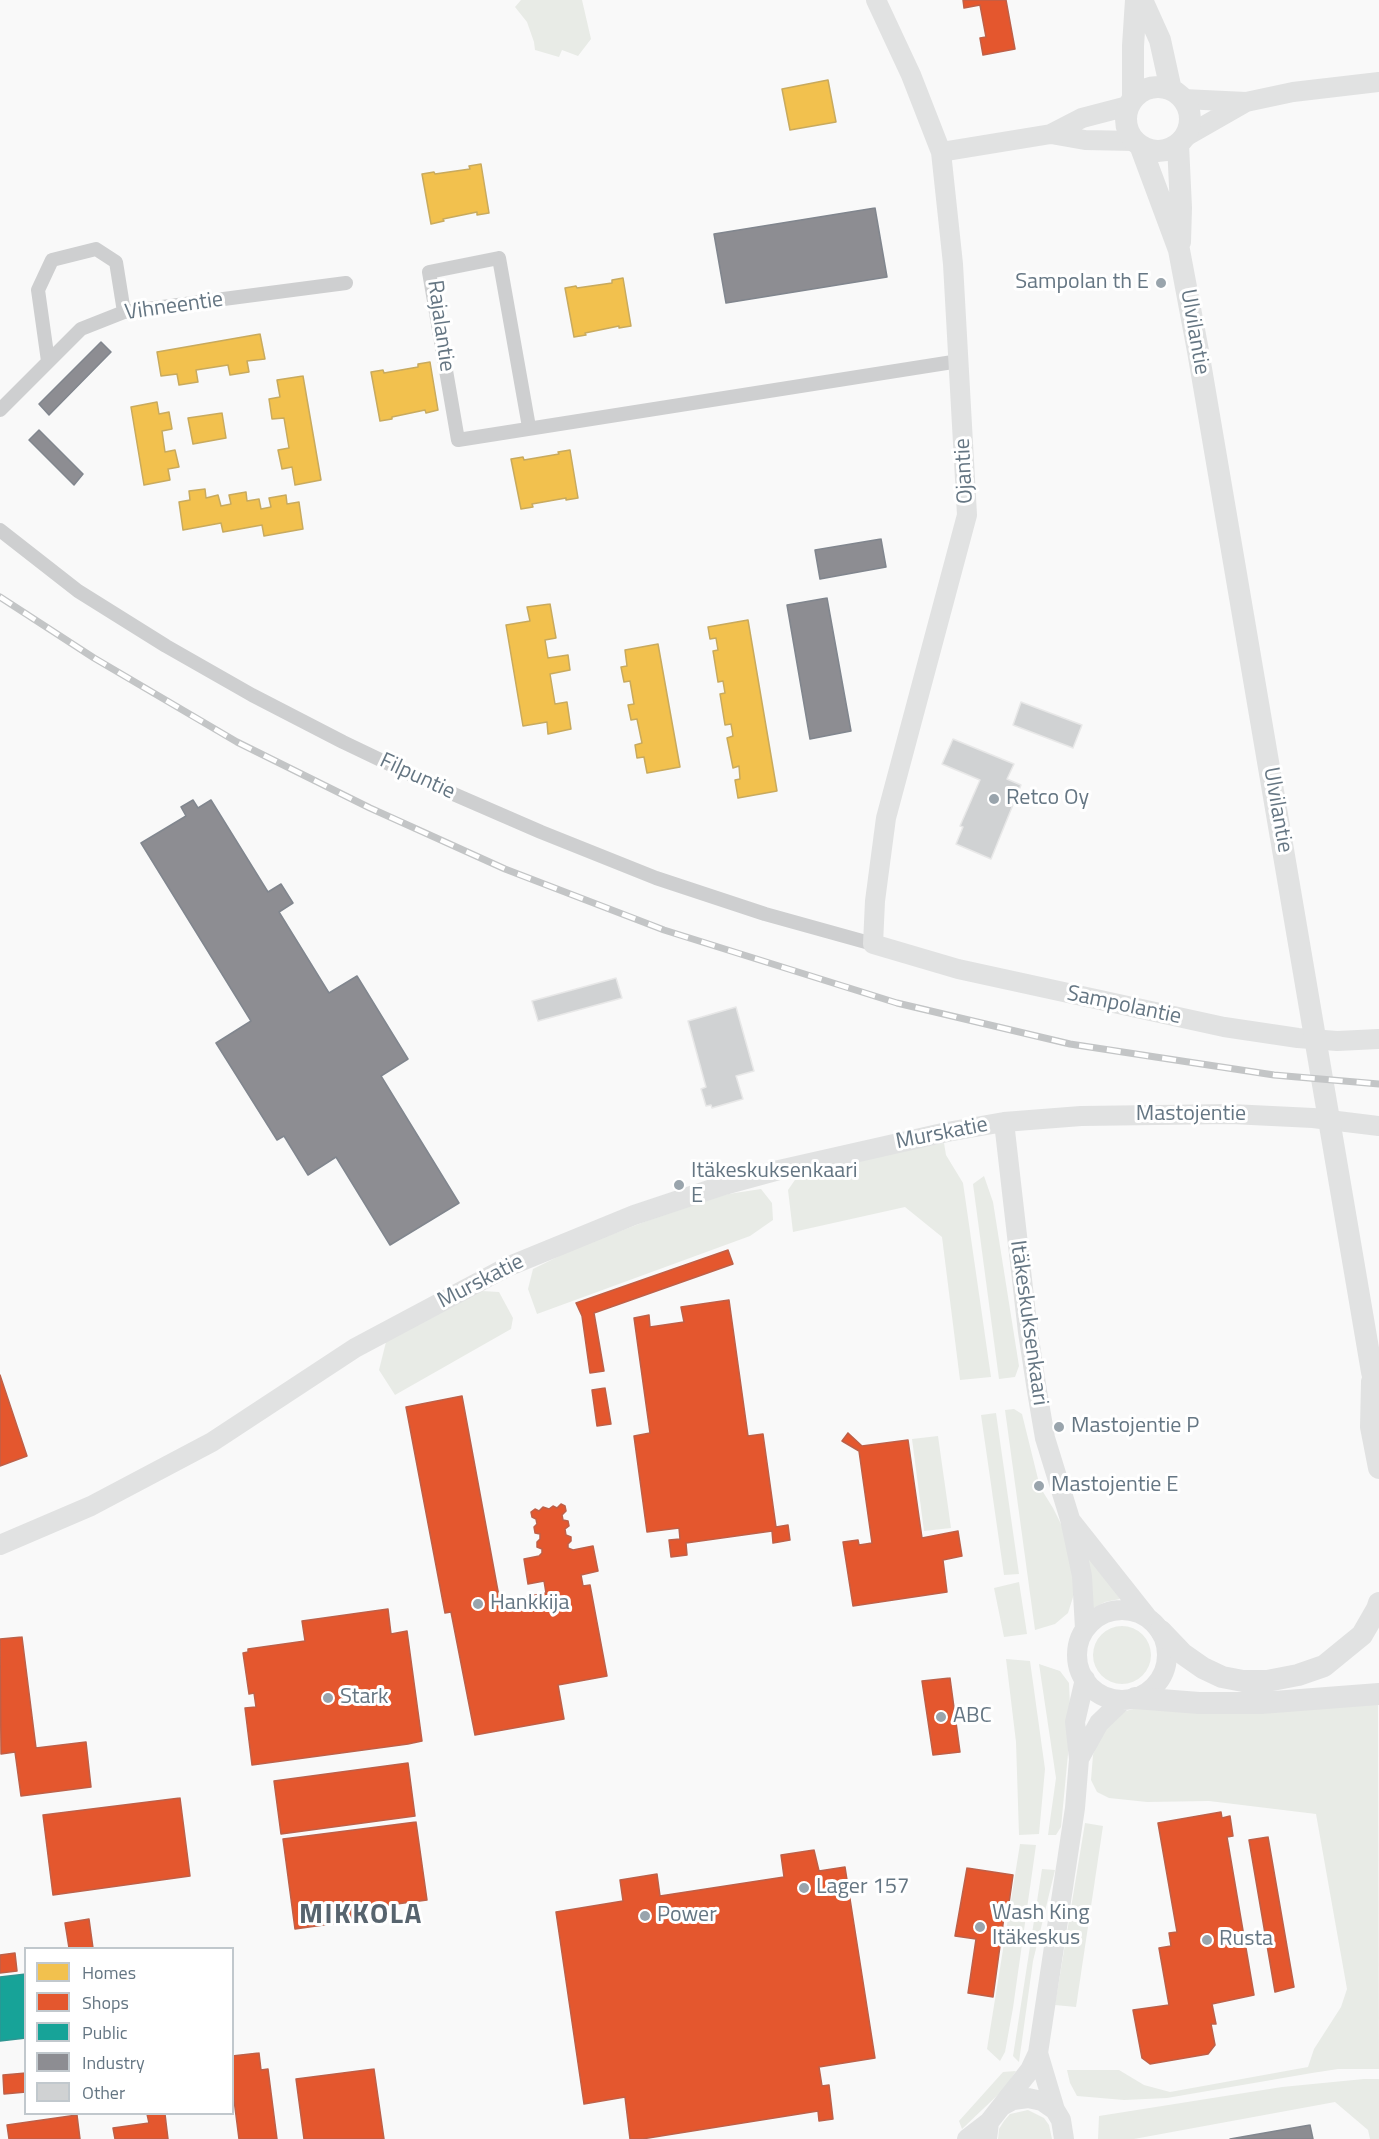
<!DOCTYPE html>
<meta charset="utf-8">
<style>
body{margin:0}
#map{position:relative;width:1379px;height:2139px;overflow:hidden;background:#f9f9f9;font-family:"Titillium Web",sans-serif}
canvas{display:block}
.legend{position:absolute;left:24px;top:1947px;width:210px;height:168px;box-sizing:border-box;background:#fff;border:2px solid #c1c8cd;margin:0;padding:8px 10px;list-style:none;font-size:18px;color:#657683}
.legend li{display:flex;align-items:center;gap:12px;height:30px}
.legend b{width:30px;border:2px solid #c1c8cd}
</style>
<div id="map">
<canvas width="1379" height="2139"></canvas>
<ul class="legend">
<li><b style="height:16px;background:#f2c14e"></b>Homes</li>
<li><b style="height:16px;background:#e4572e"></b>Shops</li>
<li><b style="height:16px;background:#17a398"></b>Public</li>
<li><b style="height:16px;background:#8d8d92"></b>Industry</li>
<li><b style="height:16px;background:#d0d2d3"></b>Other</li>
</ul>
</div>
<script>
const g = document.querySelector('canvas').getContext('2d');
g.lineJoin = 'round';
function fillPath(path, color) {
  g.fillStyle = color;
  g.fill(path, 'evenodd');
}
function toPath(rows) {
  const path = new Path2D();
  for (const r of rows) {
    if (r.length === 3) {
      path.moveTo(r[0] + r[2], r[1]);
      path.arc(r[0], r[1], r[2], 0, 2 * Math.PI);
      continue;
    }
    path.moveTo(r[0], r[1]);
    for (let i = 2; i < r.length; i += 2) path.lineTo(r[i], r[i + 1]);
  }
  return path;
}
function trace(path, color, width, dash) {
  g.strokeStyle = color;
  g.lineWidth = width;
  g.lineCap = dash ? 'butt' : 'round';
  g.setLineDash(dash || []);
  g.stroke(path);
}
function write(font, color, halo, rows, align = 'center') {
  g.font = font + ' "Titillium Web",sans-serif';
  g.lineWidth = 6;
  g.setLineDash([]);
  g.textBaseline = 'middle';
  g.strokeStyle = halo;
  g.fillStyle = color;
  for (const [text, x, y, turn = 0] of rows) {
    g.save();
    g.translate(x, y);
    g.rotate((+turn || 0) * Math.PI / 180);
    g.textAlign = isNaN(turn) ? turn : align;
    if (halo) g.strokeText(text, 0, 0);
    g.fillText(text, 0, 0);
    g.restore();
  }
}
fillPath(toPath([
 [521,0,582,0,591,39,578,56,562,50,559,57,535,50,534,42,527,22,515,7],
 [944,1143,946,1155,963,1183,991,1377,960,1380,942,1237,905,1207,793,1232,788,1190,799,1174,865,1158],
 [984,1176,993,1202,1019,1366,1015,1377,999,1379,973,1184],
 [761,1189,772,1203,773,1220,750,1236,537,1314,528,1289,533,1269,571,1250,657,1217,722,1195],
 [482,1291,499,1292,513,1318,511,1329,395,1395,379,1370,386,1342],
 [1014,1409,1022,1414,1040,1487,1053,1508,1069,1540,1073,1567,1074,1594,1068,1613,1055,1624,1035,1630,1005,1410],
 [996,1413,1019,1574,1004,1575,981,1415],
 [938,1436,951,1528,924,1531,912,1439],
 [1085,1548,1120,1599,1105,1602,1092,1609],
 [1019,1582,1027,1634,1004,1637,994,1588],
 [1122,1655,29],
 [1006,1659,1030,1661,1045,1769,1039,1834,1019,1835,1016,1742],
 [1039,1664,1060,1671,1069,1683,1070,1706,1068,1754,1061,1827,1056,1835,1048,1835,1056,1778],
 [1378,1704,1379,2069,1338,2069,1312,2073,1167,2098,1124,2100,1077,2096,1070,2083,1067,2070,1119,2070,1144,2085,1170,2092,1308,2067,1314,2049,1341,2007,1347,1989,1316,1814,1209,1801,1147,1802,1109,1798,1097,1792,1091,1780,1093,1755,1103,1728,1119,1713,1140,1707],
 [1085,1823,1103,1826,1076,2007,1055,2005],
 [1020,1844,1036,1845,1013,2008,1005,2052,1000,2061,987,2049],
 [1042,1869,1055,1870,1033,1961,1019,2062,1013,2056],
 [1016,2071,1004,2089,962,2129,959,2121,1003,2072],
 [1364,2079,1379,2079,1379,2139,1370,2139,1368,2130,1335,2102,1134,2139,1098,2139,1099,2116,1282,2087],
 [1028,2110,1044,2118,1049,2125,1052,2139,998,2139,999,2129,1004,2121,1010,2114]
]), '#e8ebe6');
const homes = toPath([
 [828,80,836,122,790,130,782,89,828,80],
 [481,164,489,213,477,215,477,212,443,219,444,221,431,224,422,174,434,172,435,174,470,169,469,166,481,164],
 [623,278,631,326,619,328,619,326,585,333,586,335,574,337,565,288,576,286,577,288,612,283,612,280,623,278],
 [260,334,265,359,247,361,249,372,230,375,228,365,196,370,198,382,179,385,177,374,161,376,157,352,260,334],
 [430,362,438,410,426,413,425,410,392,417,392,419,380,421,371,372,383,370,384,373,418,367,418,364,430,362],
 [303,376,321,480,295,485,292,467,282,469,278,450,289,448,284,418,272,419,269,399,280,397,277,380,303,376],
 [157,402,159,414,169,412,172,429,162,431,165,452,175,450,179,467,168,469,170,480,144,485,131,407,157,402],
 [222,413,226,438,193,444,188,418,222,413],
 [570,450,578,498,566,500,566,498,532,504,533,507,521,509,511,459,523,457,524,460,559,454,558,452,570,450],
 [205,489,206,498,218,495,221,506,231,504,229,495,246,492,247,501,259,499,261,509,271,507,269,498,286,495,287,504,299,502,303,529,264,536,262,525,223,532,221,523,183,530,179,502,190,500,189,491,205,489],
 [550,604,556,638,545,640,548,658,568,655,570,670,550,674,555,704,567,702,571,729,548,734,547,722,523,726,506,625,530,621,527,607,550,604],
 [748,620,777,791,738,798,735,780,740,779,739,766,733,768,727,738,733,736,731,724,725,725,720,694,725,693,723,681,718,682,713,651,718,650,716,638,710,639,708,627,748,620],
 [658,644,680,767,647,773,644,757,637,758,635,745,642,743,637,719,631,720,628,705,634,704,630,681,624,682,621,667,627,666,625,650,658,644]
]);
fillPath(homes, '#f2c14e');
trace(homes, '#c8aa5e', 1.5);
const shops = toPath([
 [963,0,1006,0,1015,49,983,55,980,38,986,37,980,5,964,8,963,0],
 [728,1250,733,1264,594,1313,604,1371,590,1373,582,1316,576,1303,728,1250],
 [729,1300,748,1436,763,1434,776,1527,788,1525,790,1540,773,1543,772,1531,686,1543,687,1555,671,1557,669,1540,680,1539,679,1528,647,1532,634,1436,650,1433,634,1318,649,1315,650,1327,684,1322,681,1307,729,1300],
 [0,1375,27,1456,0,1466,0,1375],
 [605,1388,611,1424,597,1426,592,1390,605,1388],
 [462,1396,500,1602,546,1593,544,1581,528,1584,524,1559,539,1556,542,1553,542,1549,537,1547,537,1542,540,1539,540,1534,535,1533,534,1527,537,1524,536,1519,532,1517,531,1512,535,1509,539,1511,543,1507,549,1509,553,1506,557,1508,561,1504,565,1506,566,1511,562,1515,563,1520,568,1521,569,1526,565,1529,566,1535,571,1537,571,1541,568,1544,568,1548,573,1550,593,1546,598,1571,581,1575,583,1586,590,1585,607,1676,558,1685,564,1719,475,1735,451,1612,445,1613,406,1407,462,1396],
 [848,1433,862,1446,908,1440,922,1538,958,1531,962,1556,943,1560,947,1592,853,1606,843,1542,858,1540,859,1545,872,1543,859,1451,842,1441,848,1433],
 [388,1609,391,1634,407,1631,422,1741,408,1744,252,1765,245,1708,256,1707,254,1693,249,1694,243,1653,248,1652,248,1649,305,1641,302,1621,388,1609],
 [22,1637,36,1748,86,1742,91,1787,21,1796,15,1752,1,1754,0,1639,22,1637],
 [950,1678,960,1752,933,1755,922,1681,950,1678],
 [408,1763,415,1816,281,1834,274,1781,408,1763],
 [180,1798,190,1876,53,1895,43,1815,180,1798],
 [1221,1812,1222,1818,1230,1816,1233,1836,1227,1837,1254,1995,1212,2004,1216,2024,1211,2024,1215,2045,1208,2054,1150,2064,1142,2058,1133,2010,1169,2005,1159,1948,1171,1946,1169,1933,1177,1932,1158,1823,1221,1812],
 [416,1822,427,1900,351,1910,352,1921,295,1929,283,1839,416,1822],
 [1268,1837,1294,1987,1275,1992,1249,1840,1268,1837],
 [814,1850,819,1871,845,1867,875,2058,819,2067,822,2086,829,2085,833,2119,819,2121,818,2111,642,2139,630,2139,625,2097,584,2104,556,1912,623,1901,620,1880,657,1874,660,1896,784,1877,781,1855,814,1850],
 [967,1868,1013,1875,1007,1917,1004,1917,993,1997,968,1993,976,1939,955,1936,967,1868],
 [89,1919,93,1948,69,1948,65,1923,89,1919],
 [15,1953,17,1971,0,1973,0,1955,15,1953],
 [259,2053,261,2070,268,2069,277,2139,239,2139,232,2084,232,2056,259,2053],
 [374,2069,384,2139,304,2139,296,2079,374,2069],
 [26,2073,26,2092,4,2094,3,2075,26,2073],
 [147,2114,165,2114,168,2139,115,2139,113,2128,149,2123,147,2114],
 [77,2115,80,2139,9,2139,7,2125,77,2115]
]);
fillPath(shops, '#e4572e');
trace(shops, '#be6048', 1.5);
const public = toPath([
 [26,1974,26,2038,0,2041,0,1977,26,1974]
]);
fillPath(public, '#17a398');
trace(public, '#2e9692', 1.5);
const industry = toPath([
 [875,208,887,277,726,303,714,234,875,208],
 [101,342,111,352,49,415,39,404,101,342],
 [39,430,83,474,74,485,29,440,39,430],
 [881,539,886,567,820,579,815,550,881,539],
 [827,598,851,731,810,739,787,605,827,598],
 [193,800,198,808,211,800,268,892,281,884,293,903,279,912,329,993,357,976,408,1059,381,1076,459,1203,390,1245,336,1157,308,1175,284,1136,277,1140,216,1043,251,1021,141,843,186,816,181,807,193,800],
 [1310,2125,1313,2139,1230,2139,1310,2125]
]);
fillPath(industry, '#8d8d92');
trace(industry, '#81868e', 1.5);
const building = toPath([
 [1021,702,1082,725,1073,748,1013,725,1021,702],
 [953,739,1014,764,1007,779,1021,785,991,859,956,844,963,827,960,826,980,780,942,764,953,739],
 [616,978,622,998,538,1021,532,1001,616,978],
 [736,1007,754,1071,736,1076,743,1099,712,1108,711,1105,706,1106,701,1089,706,1087,688,1021,736,1007]
]);
fillPath(building, '#d0d2d3');
trace(building, '#e8e8e8', 1.5);
trace(toPath([
 [48,361,38,290,52,260,96,249,116,262,124,312],
 [0,410,81,329,124,312,346,283],
 [529,427,499,258,429,272,458,440,959,361],
 [0,530,78,591,166,646,252,695,343,742,435,786,541,832,656,878,765,914,873,944]
]), '#cecfd0', 14);
trace(toPath([
 [876,0,911,75,941,152,953,264,967,515,886,818,875,901,873,944,958,969,1224,1027,1298,1038,1337,1041,1379,1039],
 [1183,99,1246,102],
 [1051,134,1085,140,1135,141],
 [1183,138,1246,102,1293,92,1379,82],
 [941,152,1051,134,1082,118,1128,106],
 [1004,1122,1028,1332,1037,1391,1045,1438,1070,1519,1082,1576,1085,1629],
 [1071,1521,1147,1617],
 [0,1545,91,1506,212,1442,355,1348,507,1267,634,1215,724,1185,779,1170,947,1132,1004,1122,1081,1116,1231,1114,1313,1118,1379,1126],
 [1122,1655,45],
 [1079,1759,1099,1723,1123,1700],
 [1038,2053,1055,2110],
 [1002,2106,1013,2100,1028,2098,1042,2101,1055,2110,1061,2120,1064,2139],
 [967,2139,989,2122],
 [987,2139,989,2122,1030,2070,1038,2053,1075,1808,1079,1759,1075,1722,1085,1679]
]), '#e1e2e2', 20);
trace(toPath([
 [1142,0,1160,40,1171,90],
 [1158,119,32],
 [1133,98,1133,46,1136,0],
 [1178,144,1181,208,1180,242],
 [1140,145,1179,250,1198,351,1372,1372,1379,1397],
 [1372,1382,1371,1427,1379,1468],
 [1161,1631,1183,1654,1203,1668,1222,1677,1243,1681,1267,1681,1298,1675,1324,1666,1362,1635,1377,1609,1379,1603],
 [1135,1698,1199,1703,1261,1703,1379,1694]
]), '#e1e2e2', 22);
const rail = toPath([
 [0,597,94,658,237,742,370,808,505,869,664,930,897,1003,1070,1044,1274,1075,1379,1084]
]);
trace(rail, '#c3c5c6', 7);
trace(rail, '#fff', 4.5, [14]);
for (const [x, y, r, color] of [
 [1161,283,6,"#99a4ac"],
 [994,799,6,"#99a4ac"],
 [679,1185,6,"#99a4ac"],
 [1059,1427,6,"#99a4ac"],
 [1039,1486,6,"#99a4ac"],
 [478,1604,6,"#99a4ac"],
 [328,1698,6,"#99a4ac"],
 [941,1717,6,"#99a4ac"],
 [804,1888,6,"#99a4ac"],
 [645,1916,6,"#99a4ac"],
 [980,1927,6,"#99a4ac"],
 [1207,1940,6,"#99a4ac"]
]) {
  const dot = new Path2D();
  dot.arc(x, y, r, 0, 2 * Math.PI);
  g.fillStyle = color;
  g.fill(dot);
  trace(dot, '#fff', 2);
}
write('22px', '#657683', '#fff', [
 ["Sampolan th E",1149,283,"right"],
 ["Retco Oy",1006,799],
 ["Itäkeskuksenkaari",691,1172],
 ["E",691,1197],
 ["Mastojentie P",1071,1427],
 ["Mastojentie E",1051,1486],
 ["Hankkija",490,1604],
 ["Stark",340,1698],
 ["ABC",953,1717],
 ["Lager 157",816,1888],
 ["Wash King",992,1914],
 ["Itäkeskus",992,1939],
 ["Power",657,1916],
 ["Rusta",1219,1940]
], 'left');
write('22px', '#657683', '#fff', [
 ["Vihneentie",174,307,-8],
 ["Rajalantie",440,326,82],
 ["Ulvilantie",1194,332,80],
 ["Ojantie",965,471,-93],
 ["Filpuntie",417,777,25],
 ["Ulvilantie",1277,810,80],
 ["Sampolantie",1124,1006,12],
 ["Mastojentie",1191,1115],
 ["Murskatie",942,1134,-11],
 ["Murskatie",481,1282,-27],
 ["Itäkeskuksenkaari",1028,1323,82]
]);
g.letterSpacing = '1.5px';
write('bold 28px', '#57646e', '#fff', [
 ["MIKKOLA",361,1916]
]);
g.letterSpacing = '0px';
</script>
